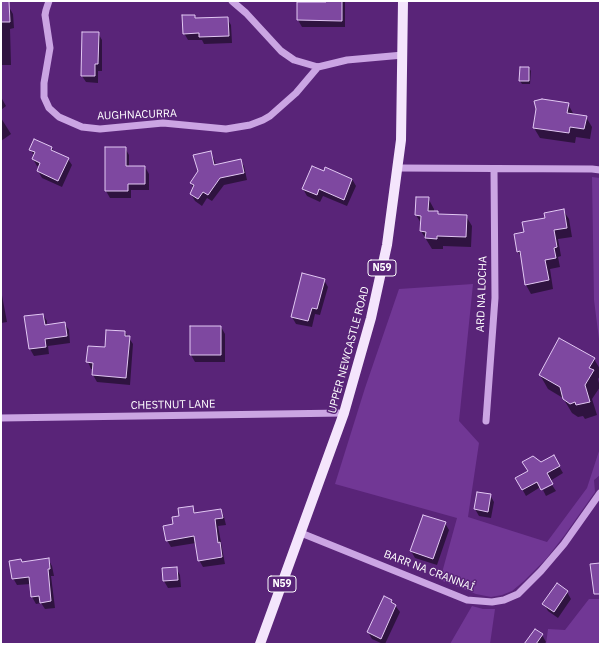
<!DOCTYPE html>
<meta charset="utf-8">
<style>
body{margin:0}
#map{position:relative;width:601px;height:645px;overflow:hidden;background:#592478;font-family:"IBM Plex Sans",sans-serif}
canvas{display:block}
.frame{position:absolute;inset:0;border:2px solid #fff;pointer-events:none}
</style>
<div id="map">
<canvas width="601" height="645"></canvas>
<div class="frame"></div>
</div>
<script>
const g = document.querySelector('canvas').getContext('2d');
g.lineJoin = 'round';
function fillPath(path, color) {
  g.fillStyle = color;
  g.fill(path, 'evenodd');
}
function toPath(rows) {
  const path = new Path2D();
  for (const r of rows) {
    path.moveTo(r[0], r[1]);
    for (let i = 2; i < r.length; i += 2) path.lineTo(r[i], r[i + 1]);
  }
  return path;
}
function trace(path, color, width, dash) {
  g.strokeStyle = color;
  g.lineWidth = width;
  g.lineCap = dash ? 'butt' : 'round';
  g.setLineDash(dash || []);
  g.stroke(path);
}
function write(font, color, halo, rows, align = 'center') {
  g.font = font + ' "IBM Plex Sans",sans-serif';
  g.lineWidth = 3;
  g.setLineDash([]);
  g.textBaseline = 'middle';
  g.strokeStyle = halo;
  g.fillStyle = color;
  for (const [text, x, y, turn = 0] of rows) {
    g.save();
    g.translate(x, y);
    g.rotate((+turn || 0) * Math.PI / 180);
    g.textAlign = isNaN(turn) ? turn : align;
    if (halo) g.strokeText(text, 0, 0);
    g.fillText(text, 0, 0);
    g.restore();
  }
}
fillPath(toPath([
 [592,177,600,178,600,347,594,300],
 [473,284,459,421,479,443,468,517,547,542,587,488,600,448,600,475,594,480,595,492,564,536,546,559,524,581,512,591,502,595,491,597,476,594,440,580,457,518,335,484,365,388,399,289],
 [589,599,600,599,600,644,546,644,548,629,565,630],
 [472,606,483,609,495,609,490,644,450,644]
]), '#713795');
fillPath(toPath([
 [327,1,345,1,345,27,302,27,298,20,327,3],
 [1,7,9,7,13,14,14,28,10,29,11,65,1,65],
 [194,16,196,19,227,18,231,25,232,43,204,44,202,40,188,40,184,33],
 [98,33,102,40,102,71,98,71,98,83,86,82,82,76],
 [529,68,531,71,530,84,522,84,520,81],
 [1,97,6,106,1,110],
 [568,104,574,115,586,117,592,127,590,139,576,137,575,143,540,138,534,128],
 [1,118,11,134,1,141],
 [52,148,54,152,68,159,72,165,62,187,42,178,38,171,40,167,37,166,33,159,34,156,31,150],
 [125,148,129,155,129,167,145,167,149,174,149,190,131,190,131,198,110,198,106,191],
 [210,152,214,159,216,165,240,160,244,166,247,180,224,185,212,201,207,198,202,206,195,201,191,194,193,188,191,183,200,172],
 [325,172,352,179,356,186,347,206,323,196,320,202,307,196,303,189],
 [428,198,434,209,434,212,437,212,439,215,466,216,472,226,471,247,443,246,443,249,432,249,421,231,422,225,416,215],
 [563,210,569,219,572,237,558,239,561,256,558,257,560,267,550,269,553,289,531,294,526,285,522,258,518,252,525,232,546,218],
 [324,280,328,287,320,315,315,314,312,327,296,324,292,317],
 [1,290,7,322,1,323],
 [43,315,47,321,47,326,65,324,69,330,70,343,48,346,49,354,34,356,30,349],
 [221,327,225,334,225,362,195,362,191,355],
 [125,332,133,344,130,385,97,382,93,375,93,369,91,369,88,362],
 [594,359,600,369,600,376,598,379,600,387,592,399,597,415,585,419,583,416,578,417,572,413,563,398,548,389,540,375],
 [553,456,563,473,526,496,516,478],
 [552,485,556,491,546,496,543,490],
 [490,495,494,502,491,518,479,516,475,509],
 [192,507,196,514,221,510,224,517,226,525,218,526,225,564,203,567,199,560,196,543,171,547,167,540,175,525,180,517],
 [445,523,449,530,437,565,415,558,411,551],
 [48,559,52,566,54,576,51,576,55,608,45,609,41,603,36,604,32,597,31,584,17,585,13,578,22,562],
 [176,568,180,575,181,587,168,588,164,581],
 [557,585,567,592,571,599,558,618,548,611,544,604],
 [384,597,392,601,400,612,385,644,383,644,372,639,368,632],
 [542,635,546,642,544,644,525,644]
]), '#0007');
const building = toPath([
 [1,1,9,1,10,22,1,22,1,1],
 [326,1,342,1,342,21,297,20,297,2,326,2,326,1],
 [182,15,195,15,195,18,228,17,229,36,199,37,199,33,183,34,182,15],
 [82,32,99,32,98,64,95,64,95,76,81,76,82,32],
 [520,67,529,67,529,81,519,81,520,67],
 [542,99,569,103,567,113,587,116,584,129,570,127,569,133,533,128,536,109,534,101,542,99],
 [34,139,52,147,51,150,69,158,58,181,37,171,40,163,32,159,35,152,29,150,34,139],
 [105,147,126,147,126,166,145,166,145,184,128,184,128,191,105,191,105,147],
 [211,151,214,165,241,159,244,173,220,178,208,195,203,192,198,199,190,194,194,185,190,183,198,171,193,155,211,151],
 [312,166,324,171,325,167,352,179,344,200,319,189,317,195,302,189,312,166],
 [416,197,429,197,428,211,438,211,438,214,467,215,466,237,437,236,437,239,425,238,426,232,420,231,421,216,415,215,416,197],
 [564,209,567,228,554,230,557,247,554,248,556,258,545,260,549,280,525,285,520,251,517,252,514,234,524,232,522,222,545,218,544,213,564,209],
 [302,273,325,279,317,309,312,308,308,321,291,317,302,273],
 [43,314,45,325,65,322,67,336,45,339,46,347,29,349,24,316,43,314],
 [190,326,221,326,221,355,190,355,190,326],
 [106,330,125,331,125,336,130,336,126,378,92,375,93,363,86,362,88,346,105,347,106,330],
 [559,338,595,358,589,368,594,370,585,385,590,402,576,405,575,402,570,404,563,399,560,387,539,375,559,338],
 [554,455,560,466,547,473,553,484,541,490,537,482,522,490,515,478,528,471,522,462,533,456,541,462,554,455],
 [477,492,491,494,488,512,474,509,477,492],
 [193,506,194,513,221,509,223,518,215,519,218,543,220,542,222,557,198,561,194,536,166,541,163,526,173,524,172,517,179,516,178,508,193,506],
 [423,515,446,522,433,559,410,551,423,515],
 [49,558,50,569,48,569,51,601,40,603,39,596,31,597,29,577,12,579,9,561,21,559,22,562,49,558],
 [600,563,600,594,594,594,590,564,600,563],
 [177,567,178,580,163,581,162,568,177,567],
 [557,583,568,591,554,612,542,604,557,583],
 [384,596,392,600,391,602,396,605,381,639,367,632,384,596],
 [535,629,543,634,536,644,524,644,535,629]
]);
fillPath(building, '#7e48a0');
trace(building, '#e2c8f3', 1);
trace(toPath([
 [49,1,46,10,45,15,50,48,44,83,44,97,49,108,59,117,82,127,100,129,163,123,226,129,250,125,263,120,270,116,296,93,318,67],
 [232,1,246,13,281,51,294,60,318,67,347,60,403,55],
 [398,168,592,169,600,170],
 [1,418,344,413],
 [486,421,495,298,494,169],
 [301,533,467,600,492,602,504,600,518,594,541,571,564,544,600,493]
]), '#cba5e3', 7);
trace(toPath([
 [260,644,344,413,371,318,387,245,401,140,403,1]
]), '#f4e5fc', 10);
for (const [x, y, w] of [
 [382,268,28],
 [282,584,28]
]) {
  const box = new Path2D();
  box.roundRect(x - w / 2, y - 8, w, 16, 3);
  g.fillStyle = '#592478';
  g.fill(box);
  trace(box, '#fff', 1);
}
write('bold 10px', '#fff', null, [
 ["N59",382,268],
 ["N59",282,584]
]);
write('11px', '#fff', '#592478', [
 ["AUGHNACURRA",137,115,-2],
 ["ARD NA LOCHA",482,294,-88],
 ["UPPER NEWCASTLE ROAD",349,350,-75],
 ["CHESTNUT LANE",173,405,-1],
 ["BARR NA CRANNAÍ",429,571,21]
]);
</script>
